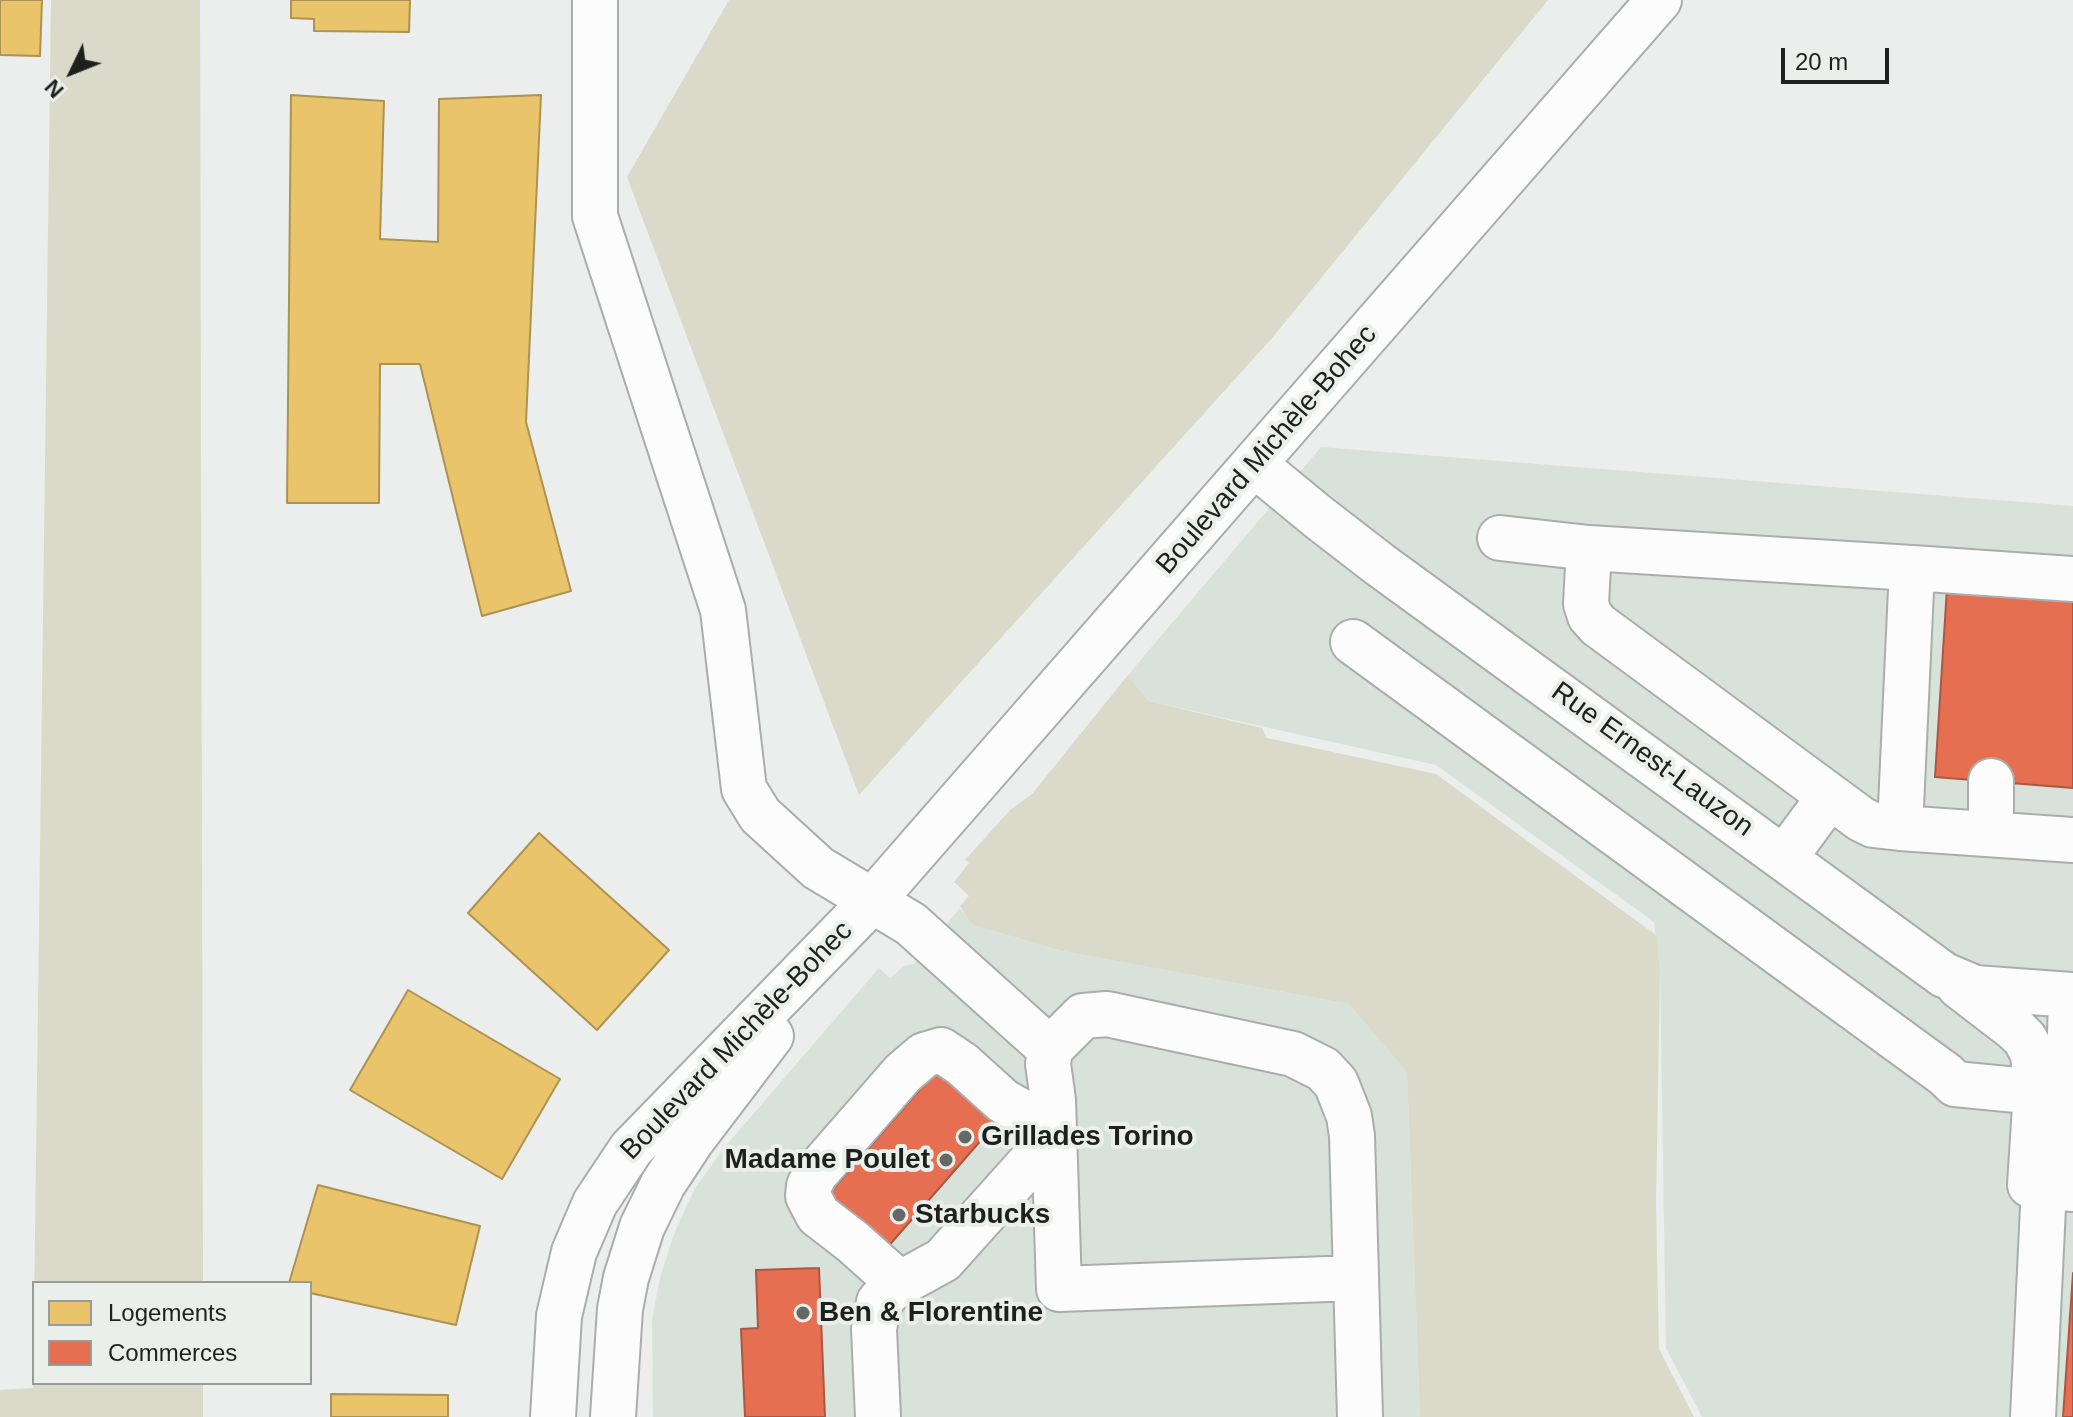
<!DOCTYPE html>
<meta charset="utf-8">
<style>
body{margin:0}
#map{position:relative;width:2073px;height:1417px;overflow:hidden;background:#ebeeec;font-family:Helvetica,sans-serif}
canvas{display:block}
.legend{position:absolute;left:32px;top:1281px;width:280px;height:104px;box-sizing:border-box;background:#eaefeb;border:2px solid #989c99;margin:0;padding:10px 14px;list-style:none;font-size:24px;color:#1e201e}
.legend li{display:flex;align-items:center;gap:16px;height:40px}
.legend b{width:40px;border:2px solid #989c99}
.north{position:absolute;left:32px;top:32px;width:80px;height:80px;-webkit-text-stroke:6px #eaefeb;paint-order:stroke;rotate:227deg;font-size:22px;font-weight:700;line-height:32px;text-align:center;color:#1e201e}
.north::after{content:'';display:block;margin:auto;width:28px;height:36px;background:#1e201e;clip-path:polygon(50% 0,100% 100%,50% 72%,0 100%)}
.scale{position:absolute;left:1781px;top:48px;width:108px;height:36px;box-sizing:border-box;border:4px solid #1e201e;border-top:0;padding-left:10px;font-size:24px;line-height:28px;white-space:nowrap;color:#1e201e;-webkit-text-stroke:6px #eaefeb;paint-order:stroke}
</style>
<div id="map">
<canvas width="2073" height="1417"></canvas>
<ul class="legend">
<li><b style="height:22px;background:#e9c46a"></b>Logements</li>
<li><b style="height:22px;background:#e76f51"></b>Commerces</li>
</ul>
<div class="north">N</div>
<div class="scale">20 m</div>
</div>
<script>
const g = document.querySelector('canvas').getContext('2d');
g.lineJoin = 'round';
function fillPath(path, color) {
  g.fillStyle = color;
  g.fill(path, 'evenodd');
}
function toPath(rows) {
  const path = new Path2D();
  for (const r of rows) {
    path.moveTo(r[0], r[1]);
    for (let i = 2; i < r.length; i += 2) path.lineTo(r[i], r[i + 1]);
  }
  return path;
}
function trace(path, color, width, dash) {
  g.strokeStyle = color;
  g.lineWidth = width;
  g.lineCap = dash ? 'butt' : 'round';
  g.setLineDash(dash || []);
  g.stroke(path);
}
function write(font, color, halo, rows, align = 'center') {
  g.font = font + ' Helvetica,sans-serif';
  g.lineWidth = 8;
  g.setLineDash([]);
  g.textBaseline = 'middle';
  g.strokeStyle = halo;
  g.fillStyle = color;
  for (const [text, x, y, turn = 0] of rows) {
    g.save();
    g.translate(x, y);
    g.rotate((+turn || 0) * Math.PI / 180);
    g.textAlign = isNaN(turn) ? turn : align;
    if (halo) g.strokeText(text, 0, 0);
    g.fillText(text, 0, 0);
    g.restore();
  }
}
fillPath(toPath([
 [1321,447,2073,506,2073,1417,1702,1417,1666,1348,1660,970,1654,922,1436,765,1148,701,1128,675],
 [960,908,973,925,1062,951,1349,1004,1407,1071,1420,1417,653,1417,652,1320,660,1278,674,1234,695,1188,724,1148,879,968,890,978,904,966,914,964]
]), '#d9e1db');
fillPath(toPath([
 [51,0,200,0,203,1283,34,1283,34,1383,203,1383,203,1417,0,1417,0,1390,33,1388],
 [729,0,1548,0,1273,337,859,795,627,177],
 [1128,675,1148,701,1262,728,1267,738,1436,774,1656,935,1660,970,1656,1205,1659,1349,1694,1417,1420,1417,1407,1072,1349,1004,1062,951,973,925,968,919,960,906,969,896,954,882,969,863,965,860,1010,810,1032,794]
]), '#d9dac9');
const homes = toPath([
 [0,0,42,0,40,56,0,55,0,0],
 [291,0,410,0,409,32,314,31,314,19,291,18,291,0],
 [291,95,384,101,380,239,438,242,439,99,541,95,526,422,571,591,482,616,420,364,380,364,379,503,287,503,291,95],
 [539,833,669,950,597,1030,468,913,539,833],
 [408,990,560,1079,502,1179,350,1090,408,990],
 [318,1185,480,1226,456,1325,310,1293,310,1283,289,1283,318,1185],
 [331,1394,448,1395,448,1417,331,1417,331,1394]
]);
fillPath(homes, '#e9c46a');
trace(homes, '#ac9353', 2);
const shops = toPath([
 [1947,588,2073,596,2073,788,1935,777,1947,588],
 [937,1070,997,1122,886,1249,826,1197,937,1070],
 [819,1268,825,1417,745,1417,741,1329,758,1328,756,1270,819,1268],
 [2073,1273,2073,1417,2063,1417,2073,1273]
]);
fillPath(shops, '#e76f51');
trace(shops, '#ab5742', 2);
const minor = toPath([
 [595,0,595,216,723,610,744,789,760,815,818,868,911,924,1050,1049],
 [1255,465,1317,516,1379,564,1944,975,1975,988,2073,995],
 [1500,538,1589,548],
 [1912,568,2073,579],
 [1353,642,1946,1075,1955,1084,2068,1095],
 [1900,828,1873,825,1861,819,1598,625,1590,616,1586,604,1589,548,1912,568,1900,828,2073,840],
 [1991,834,1991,781],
 [1785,857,1830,796],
 [1959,986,2015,1029,2025,1039,2033,1054,2036,1091,2030,1185,2073,1189],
 [2071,995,2069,1076,2073,1077],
 [2062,1188,2069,1076],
 [1355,1278,1059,1289,1053,1100,1048,1064,1050,1049,1083,1016,1107,1014,1293,1054,1323,1069,1336,1083,1349,1116,1352,1136,1360,1417],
 [900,1284,853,1242,818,1215,808,1196,809,1186,815,1174,903,1073,924,1055,941,1050,962,1064,1003,1101,1031,1117,1053,1123],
 [553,1417,559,1316,574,1252,595,1203,631,1149,873,900,1659,0],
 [613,1417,620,1309,626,1278,642,1227,663,1184,692,1140,771,1036],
 [878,1417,874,1329,879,1302,892,1288,943,1260,1037,1155,1054,1146],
 [2033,1417,2044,1186]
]);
trace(minor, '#abadac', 48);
trace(minor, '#fcfcfc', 44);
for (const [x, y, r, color] of [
 [965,1137,8,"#666866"],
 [946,1160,8,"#666866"],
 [899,1215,8,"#666866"],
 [803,1313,8,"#666866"]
]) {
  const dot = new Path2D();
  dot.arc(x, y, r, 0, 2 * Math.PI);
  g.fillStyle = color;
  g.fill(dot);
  trace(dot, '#eaefeb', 3);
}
write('28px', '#1e201e', '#eaefeb', [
 ["Boulevard Michèle-Bohec",1267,450,-49],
 ["Rue Ernest-Lauzon",1652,760,36],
 ["Boulevard Michèle-Bohec",737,1041,-46]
]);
write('bold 28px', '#1e201e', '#eaefeb', [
 ["Grillades Torino",981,1137],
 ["Madame Poulet",930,1160,"right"],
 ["Starbucks",915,1215],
 ["Ben & Florentine",819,1313]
], 'left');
</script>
